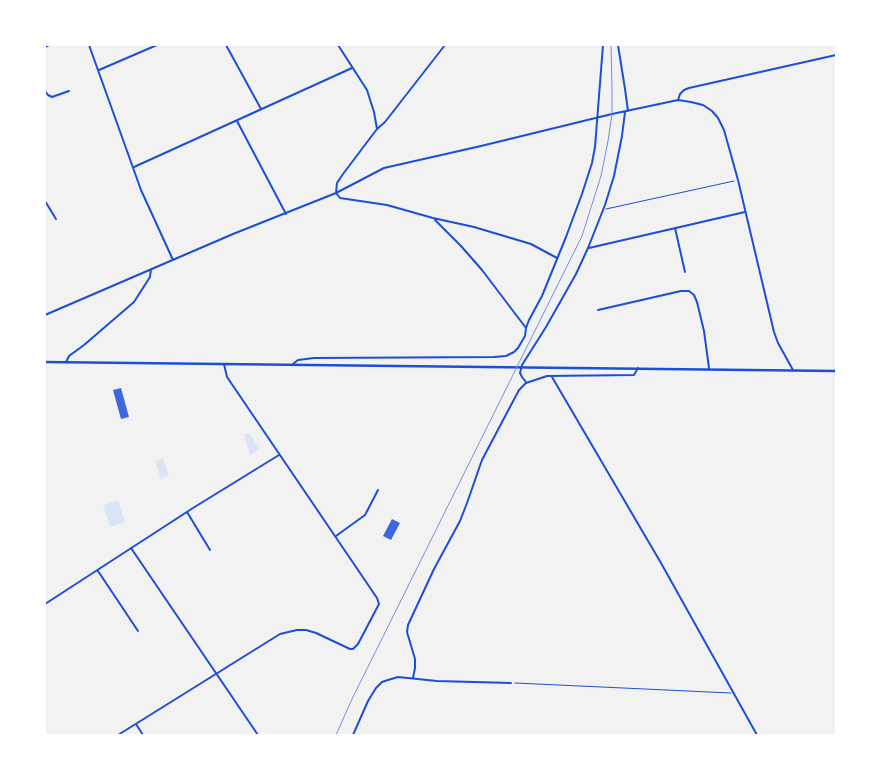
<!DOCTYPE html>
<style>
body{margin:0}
#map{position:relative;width:881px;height:780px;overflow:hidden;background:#f2f2f2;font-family:"Public Sans",sans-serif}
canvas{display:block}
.frame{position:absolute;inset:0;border:46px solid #fff;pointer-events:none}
</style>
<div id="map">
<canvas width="881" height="780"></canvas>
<div class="frame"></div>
</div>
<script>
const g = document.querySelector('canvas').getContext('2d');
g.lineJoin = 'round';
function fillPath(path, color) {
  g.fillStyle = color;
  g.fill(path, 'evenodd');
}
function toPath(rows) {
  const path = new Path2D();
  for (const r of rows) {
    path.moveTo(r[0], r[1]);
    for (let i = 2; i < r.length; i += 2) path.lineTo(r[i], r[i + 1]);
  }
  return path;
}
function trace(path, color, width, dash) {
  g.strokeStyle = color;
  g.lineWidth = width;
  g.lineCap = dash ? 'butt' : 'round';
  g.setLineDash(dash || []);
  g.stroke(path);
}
fillPath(toPath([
 [249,433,260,449,250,455,244,434],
 [163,458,169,476,161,479,155,461],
 [118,501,125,522,110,527,103,505]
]), '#dbe4f7');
fillPath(toPath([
 [121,388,129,417,121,419,113,390],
 [392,519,400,523,391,540,383,536]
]), '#3d67dc');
trace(toPath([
 [606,209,734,181],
 [515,683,731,693]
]), '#1d4ed8', 1);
trace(toPath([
 [89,45,141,190,173,260],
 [226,45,261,109],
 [338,45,367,90,374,112,377,129],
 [618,45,625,89,628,111],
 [45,47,49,45],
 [99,70,157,45],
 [45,91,48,95,52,97,69,91],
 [678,100,680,94,684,90,689,88,836,55],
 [237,121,286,214],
 [134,167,352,68],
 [336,193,340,198,387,205,433,218,474,227,531,244,557,258],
 [336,193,337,183,343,174,377,129,385,122,445,45],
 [45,201,56,219],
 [435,220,461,246,482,270,526,328],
 [675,228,685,272],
 [589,248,745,212],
 [598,310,681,291,689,291,694,295,697,302,704,331,709,368],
 [45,315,233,234,336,193,384,168,481,146,612,114,678,100,691,102,703,105,712,111,718,118,724,130,738,180,774,332,778,343,793,370],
 [66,362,69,356,84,345,134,302,150,277,151,269],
 [293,364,298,360,314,358,494,357,506,356,514,352,518,348,525,336,526,328,529,320,542,296,566,237,582,194,592,163,595,147,603,45],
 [552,377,661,563,757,735],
 [526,382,522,377,520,373,522,365,546,327,576,274,588,248,605,205,614,176,622,136,625,112],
 [187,512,210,550],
 [336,536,365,515,378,490],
 [131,548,258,735],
 [98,571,138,631],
 [45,604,193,508,279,455],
 [413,678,415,668,415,659,407,632,408,625,434,569,460,521,467,503,482,460,519,390,526,383,547,376,634,375,638,368],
 [136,724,143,735],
 [118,735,280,634,297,630,306,630,316,633,350,649,353,649,358,644,379,604,377,598,227,377,224,364],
 [353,735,368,701,376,688,382,682,388,680,398,677,437,681,511,683]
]), '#1d4ed8', 2);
trace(toPath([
 [45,362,836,371]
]), '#1d4ed8', 2.5);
trace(toPath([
 [336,735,352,699,582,236,601,176,608,141,612,114,612,88,611,45]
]), '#7290e2', 1);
</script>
